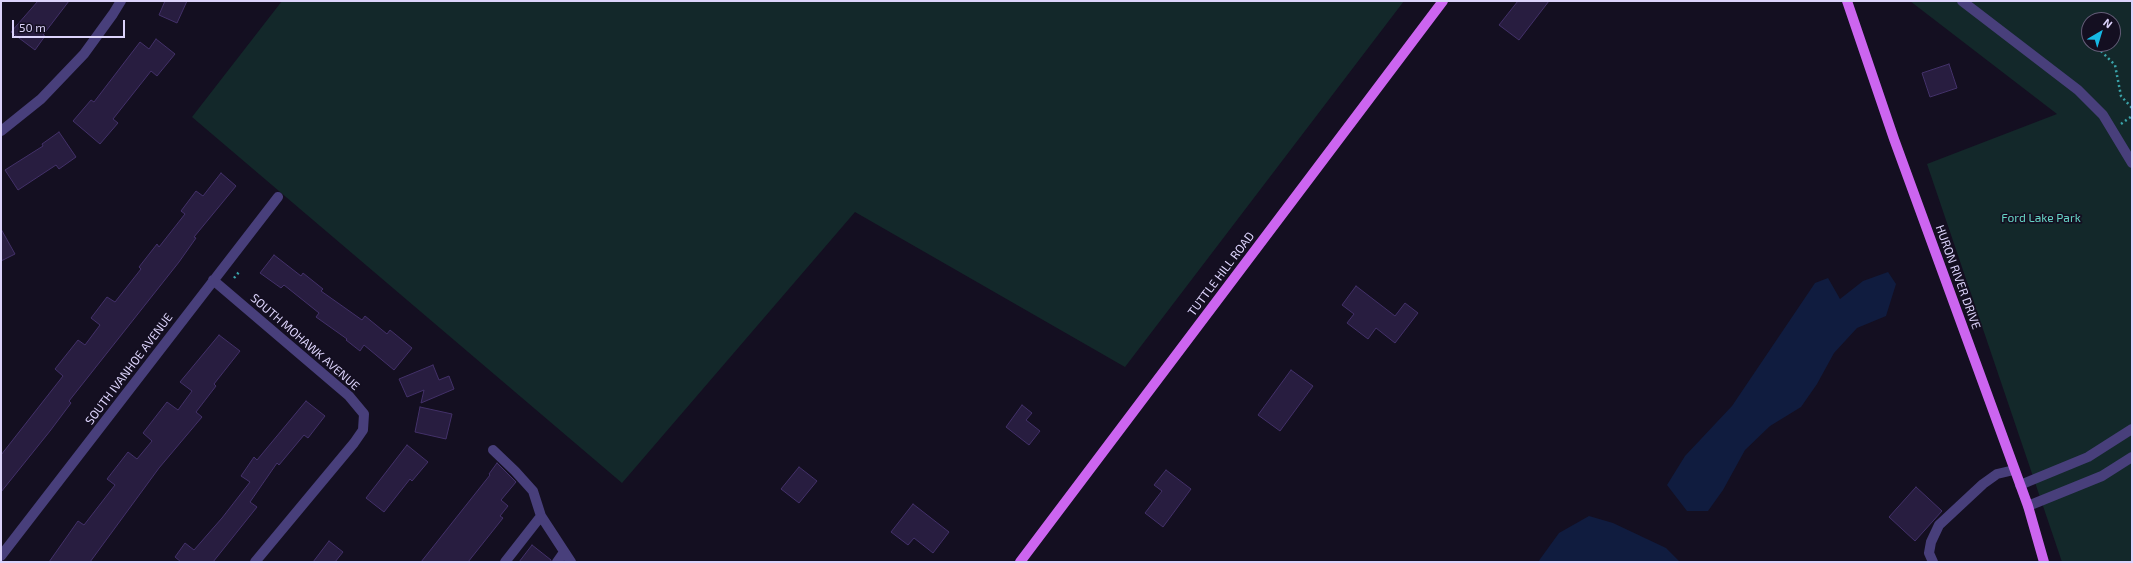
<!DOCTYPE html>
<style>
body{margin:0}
#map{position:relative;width:2133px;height:563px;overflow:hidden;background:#140f21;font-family:"Exo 2",sans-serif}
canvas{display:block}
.frame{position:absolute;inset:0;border:2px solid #dcd3fb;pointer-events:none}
.north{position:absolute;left:2081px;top:12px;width:40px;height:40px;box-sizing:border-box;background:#140f21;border:1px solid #645d78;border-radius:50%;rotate:38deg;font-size:11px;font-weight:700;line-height:16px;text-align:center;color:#dcd3fb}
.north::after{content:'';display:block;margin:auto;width:14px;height:18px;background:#16b8e4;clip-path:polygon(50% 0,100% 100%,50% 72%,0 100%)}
.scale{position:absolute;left:12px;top:20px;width:113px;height:18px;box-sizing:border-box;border:2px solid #dcd3fb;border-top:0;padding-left:5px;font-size:12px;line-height:14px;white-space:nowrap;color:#dcd3fb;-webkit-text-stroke:3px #140f21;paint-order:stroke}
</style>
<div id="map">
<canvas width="2133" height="563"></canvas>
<div class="frame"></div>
<div class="north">N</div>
<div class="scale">50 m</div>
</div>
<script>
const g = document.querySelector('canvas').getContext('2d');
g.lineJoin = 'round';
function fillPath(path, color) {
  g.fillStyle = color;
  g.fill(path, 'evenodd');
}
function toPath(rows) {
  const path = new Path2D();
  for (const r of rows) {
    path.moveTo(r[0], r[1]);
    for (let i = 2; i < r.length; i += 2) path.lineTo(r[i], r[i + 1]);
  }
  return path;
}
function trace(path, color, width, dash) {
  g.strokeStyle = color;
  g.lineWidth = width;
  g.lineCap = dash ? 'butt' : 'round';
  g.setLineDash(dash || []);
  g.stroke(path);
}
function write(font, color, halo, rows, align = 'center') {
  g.font = font + ' "Exo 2",sans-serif';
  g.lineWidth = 3.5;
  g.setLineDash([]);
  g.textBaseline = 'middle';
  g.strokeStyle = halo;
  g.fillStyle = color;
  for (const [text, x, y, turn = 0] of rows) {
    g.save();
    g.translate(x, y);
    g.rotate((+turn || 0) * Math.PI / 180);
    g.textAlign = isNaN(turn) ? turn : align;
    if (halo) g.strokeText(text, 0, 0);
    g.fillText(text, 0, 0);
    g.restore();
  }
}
fillPath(toPath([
 [282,1,1404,1,1125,367,855,212,622,483,192,117],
 [1910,1,2132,1,2132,562,2062,562,1927,164,2057,114],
 [2089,20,2113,20,2113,44,2089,44]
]), '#13282a');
fillPath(toPath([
 [1888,272,1896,284,1886,316,1857,328,1834,353,1817,384,1801,407,1770,426,1745,450,1723,490,1708,511,1687,511,1667,485,1685,456,1732,406,1815,283,1828,278,1840,299,1863,281],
 [1589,516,1613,523,1666,548,1680,562,1538,562,1559,533]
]), '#101c3f');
const building = toPath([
 [38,1,69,1,43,35,45,36,35,50,11,32,38,1],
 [165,1,187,1,177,23,159,15,165,1],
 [1518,1,1549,1,1519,40,1499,25,1518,1],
 [156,39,175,54,157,76,151,71,113,119,118,123,100,144,73,121,91,100,94,102,140,42,149,49,156,39],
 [1949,64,1957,88,1930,97,1922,73,1949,64],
 [59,132,76,157,59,169,56,165,18,190,5,170,43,146,42,144,59,132],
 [221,173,236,186,194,237,196,238,179,262,69,401,71,403,50,431,1,492,1,455,63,376,55,369,78,340,85,345,100,325,91,318,107,297,115,302,141,269,139,267,157,244,159,247,185,214,181,211,196,191,203,196,221,173],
 [1,229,15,254,1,261,1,229],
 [274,255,301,276,303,273,323,289,321,291,362,320,365,316,387,334,390,330,412,348,394,370,364,345,360,351,346,340,347,339,316,317,319,313,284,285,281,288,260,273,274,255],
 [1356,286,1395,316,1405,303,1418,313,1395,343,1376,328,1368,339,1347,323,1354,314,1342,305,1356,286],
 [219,335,240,351,214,384,216,386,196,412,202,417,159,468,90,562,49,562,78,521,84,525,115,485,107,479,128,452,137,459,152,441,143,433,167,402,178,410,192,391,180,382,219,335],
 [433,365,439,380,449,376,454,389,421,403,424,390,407,397,399,379,433,365],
 [1291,370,1313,386,1280,431,1258,415,1291,370],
 [306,401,325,416,308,438,304,435,279,465,277,463,250,502,257,507,213,562,181,562,175,557,185,543,194,550,222,518,250,482,241,476,254,457,257,460,306,401],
 [1022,405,1032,413,1026,420,1040,431,1029,445,1006,427,1022,405],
 [420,407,452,414,446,439,415,432,420,407],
 [407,445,428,462,412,481,410,479,384,512,366,498,407,445],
 [497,463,516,482,501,500,508,506,500,516,503,518,468,562,421,562,490,475,489,474,497,463],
 [799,467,817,481,799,503,781,489,799,467],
 [1166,470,1191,489,1163,527,1145,513,1162,491,1154,485,1166,470],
 [1916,487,1942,511,1915,541,1889,517,1916,487],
 [913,504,949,532,933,553,914,538,908,545,891,532,913,504],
 [329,541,343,552,335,562,313,562,329,541],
 [532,545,551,560,551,562,519,562,532,545]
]);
fillPath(building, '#281d40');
trace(building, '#433169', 1);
trace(toPath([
 [2094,44,2115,65,2121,96,2132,108],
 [2121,124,2132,116],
 [234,278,239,272]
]), '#3aa2a8', 2.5, [2, 3]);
trace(toPath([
 [1962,1,2078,90,2103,115,2132,163],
 [1,131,41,99,84,54,113,14,121,1],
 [213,280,349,396,364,414,363,430,354,443,255,562],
 [493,450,515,471,533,491,541,516,571,562],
 [2020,485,2088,457,2132,429],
 [2028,506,2102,476,2132,457],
 [1,556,278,197],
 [505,562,541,516],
 [557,562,564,552],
 [1933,562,1929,553,1931,542,1939,525,1983,484,1997,474,2014,470]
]), '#483f7b', 10);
trace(toPath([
 [1847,1,1894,139,2028,506,2044,562],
 [1020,562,1443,1]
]), '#cc65f0', 10);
write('12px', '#66d4c5', '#140f21', [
 ["Ford Lake Park",2041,218]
]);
write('12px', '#dcd3fb', '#140f21', [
 ["TUTTLE HILL ROAD",1221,274,-53],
 ["HURON RIVER DRIVE",1958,277,70],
 ["SOUTH MOHAWK AVENUE",305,342,41],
 ["SOUTH IVANHOE AVENUE",129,369,-53]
]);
</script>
